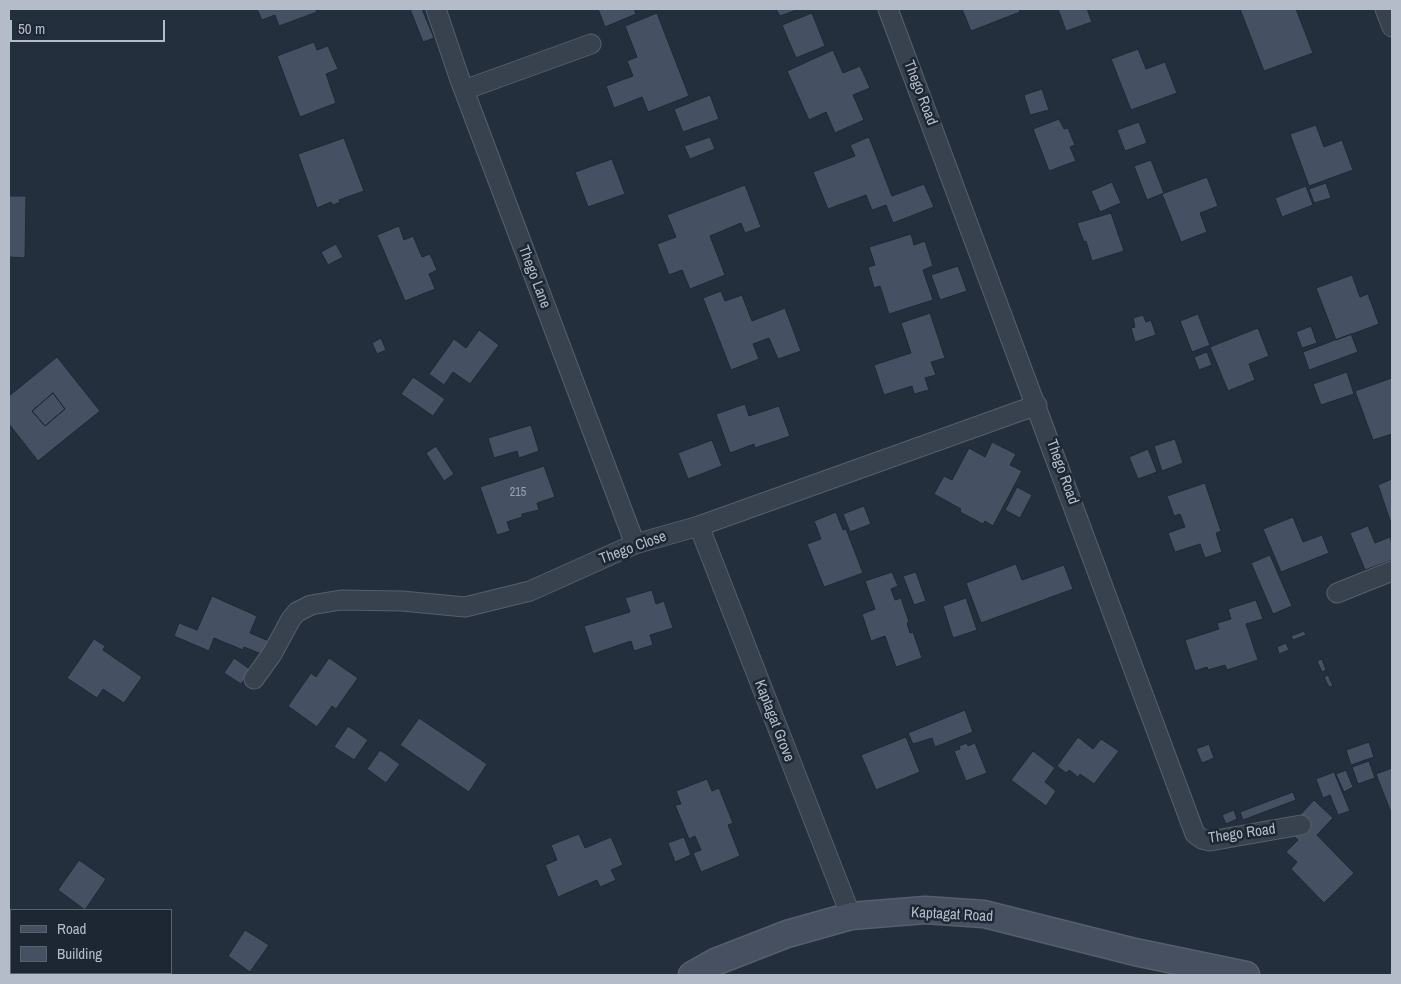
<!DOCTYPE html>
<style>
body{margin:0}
#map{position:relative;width:1401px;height:984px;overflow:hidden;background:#242f3e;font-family:"Archivo Narrow",sans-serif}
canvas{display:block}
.frame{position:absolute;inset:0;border:10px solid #b4bcc9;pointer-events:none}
.legend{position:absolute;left:10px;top:909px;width:162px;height:65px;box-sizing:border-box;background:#1d2633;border:1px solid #59626f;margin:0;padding:6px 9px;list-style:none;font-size:15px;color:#b4bcc9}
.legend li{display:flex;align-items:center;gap:10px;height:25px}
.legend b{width:25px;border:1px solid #59626f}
.scale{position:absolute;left:10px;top:20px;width:155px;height:22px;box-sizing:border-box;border:2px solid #b4bcc9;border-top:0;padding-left:6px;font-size:15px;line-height:18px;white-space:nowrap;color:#b4bcc9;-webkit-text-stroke:4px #1d2633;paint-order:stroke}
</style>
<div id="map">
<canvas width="1401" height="984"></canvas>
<div class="frame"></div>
<ul class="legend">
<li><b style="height:6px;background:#465061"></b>Road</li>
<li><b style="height:14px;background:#455162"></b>Building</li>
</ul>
<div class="scale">50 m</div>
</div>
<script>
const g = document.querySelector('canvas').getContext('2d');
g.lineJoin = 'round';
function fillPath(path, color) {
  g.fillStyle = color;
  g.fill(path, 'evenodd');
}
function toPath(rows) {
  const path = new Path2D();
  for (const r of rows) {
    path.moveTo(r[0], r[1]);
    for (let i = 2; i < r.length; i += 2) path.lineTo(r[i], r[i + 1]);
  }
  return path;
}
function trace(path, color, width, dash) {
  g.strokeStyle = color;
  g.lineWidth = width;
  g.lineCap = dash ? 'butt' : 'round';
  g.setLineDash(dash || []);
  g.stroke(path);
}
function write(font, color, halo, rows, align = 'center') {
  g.font = font + ' "Archivo Narrow",sans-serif';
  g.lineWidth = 5;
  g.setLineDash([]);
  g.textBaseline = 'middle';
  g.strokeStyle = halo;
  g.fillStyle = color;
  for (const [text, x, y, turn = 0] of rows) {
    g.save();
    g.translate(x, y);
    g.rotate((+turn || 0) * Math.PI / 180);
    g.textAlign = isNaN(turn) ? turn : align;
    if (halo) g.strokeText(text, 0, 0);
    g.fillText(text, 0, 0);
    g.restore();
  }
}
const building = toPath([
 [257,9,316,9,317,12,279,26,275,15,262,20,257,9],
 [410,9,422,9,434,38,423,42,410,9],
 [598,9,634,9,636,14,605,27,598,9],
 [776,9,799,9,780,16,776,9],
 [962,9,1019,9,1020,12,971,31,962,9],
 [1058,9,1087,9,1092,22,1066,31,1058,9],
 [1240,9,1296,9,1313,53,1264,71,1240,9],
 [657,13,689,96,648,112,642,97,614,108,606,86,633,76,627,61,637,57,625,26,657,13],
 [812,13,825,46,796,58,782,25,812,13],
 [314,42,317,50,328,46,338,69,326,74,336,103,300,117,277,56,314,42],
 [1138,49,1146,69,1165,62,1177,93,1131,110,1111,59,1138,49],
 [833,50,843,73,860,66,870,88,853,95,864,120,835,133,826,112,809,120,787,71,833,50],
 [1042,89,1049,110,1030,115,1024,95,1042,89],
 [710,95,719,119,683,132,674,109,710,95],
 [1059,119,1064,129,1068,128,1075,145,1070,147,1076,161,1049,171,1033,129,1059,119],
 [1139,122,1147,143,1125,151,1117,130,1139,122],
 [1316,125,1324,147,1342,140,1353,170,1309,186,1290,134,1316,125],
 [710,137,715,149,690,159,684,146,710,137],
 [869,137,892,196,924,184,934,207,893,223,886,205,872,210,866,195,828,209,813,172,855,156,850,145,869,137],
 [344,138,364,191,339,200,340,202,333,205,331,202,317,208,298,154,344,138],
 [612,159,625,194,588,207,575,172,612,159],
 [1151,160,1164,193,1147,200,1134,166,1151,160],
 [1207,177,1218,206,1200,213,1207,232,1181,242,1162,194,1207,177],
 [1112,182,1121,203,1100,212,1091,191,1112,182],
 [1326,183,1331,198,1314,203,1309,189,1326,183],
 [745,185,761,227,745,233,741,223,710,236,725,275,690,289,682,270,669,275,657,244,676,237,667,215,745,185],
 [1306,186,1313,205,1282,217,1275,198,1306,186],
 [9,196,26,196,25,258,9,257,9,196],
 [1111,213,1124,251,1092,261,1086,241,1084,242,1077,223,1111,213],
 [399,226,404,240,413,236,422,257,430,254,437,270,429,274,435,289,405,301,377,235,399,226],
 [911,234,914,245,925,241,933,266,923,270,933,300,889,314,880,286,874,288,868,267,875,265,869,247,911,234],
 [336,244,343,257,328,265,321,252,336,244],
 [958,266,967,291,940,300,931,275,958,266],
 [1352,275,1360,297,1368,294,1379,324,1336,340,1316,288,1352,275],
 [721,291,725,301,742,295,752,321,785,308,801,351,778,359,769,338,753,344,759,359,731,370,703,298,721,291],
 [930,313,945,358,931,362,936,375,925,378,929,390,914,394,912,386,884,395,874,365,911,353,901,323,930,313],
 [1198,314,1210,345,1192,352,1180,321,1198,314],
 [1143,315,1146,322,1151,320,1156,335,1135,342,1131,328,1135,327,1133,318,1143,315],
 [1311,326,1317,343,1302,348,1296,332,1311,326],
 [1258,328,1269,356,1249,364,1255,380,1228,391,1210,347,1258,328],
 [479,330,499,345,470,384,453,372,444,385,429,374,454,339,466,348,479,330],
 [1351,334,1358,352,1309,370,1303,352,1351,334],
 [381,338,386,350,377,354,372,343,381,338],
 [1207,352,1212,365,1199,370,1194,357,1207,352],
 [57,357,100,411,38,461,9,424,9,396,57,357],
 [53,393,65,409,45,426,32,411,53,393],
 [1347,372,1354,394,1321,405,1313,384,1347,372],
 [413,377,445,399,433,416,401,394,413,377],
 [1392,378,1392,434,1373,440,1355,391,1392,378],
 [53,393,65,409,45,426,32,411,53,393],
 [745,404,749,416,779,406,790,436,755,448,754,444,730,453,716,414,745,404],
 [531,425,539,451,519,458,517,451,494,458,488,438,531,425],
 [1175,439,1183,463,1162,471,1154,446,1175,439],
 [712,440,722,466,688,479,678,453,712,440],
 [992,442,1016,454,1010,465,1022,471,993,526,985,521,983,524,960,512,961,509,934,494,944,476,952,480,969,448,985,457,992,442],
 [436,446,454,474,444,481,426,453,436,446],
 [1148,449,1157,472,1138,479,1129,457,1148,449],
 [544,466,555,497,537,503,539,510,522,514,522,517,507,522,510,531,497,535,480,487,544,466],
 [1392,479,1392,526,1378,485,1392,479],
 [1205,483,1221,531,1216,533,1222,552,1205,558,1200,544,1175,552,1168,533,1185,527,1180,514,1174,516,1167,496,1205,483],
 [1017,487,1032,495,1020,518,1005,510,1017,487],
 [864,506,871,524,850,532,843,514,864,506],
 [836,512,843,530,846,529,863,573,824,587,807,544,821,539,814,521,836,512],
 [1293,517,1303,542,1322,535,1329,553,1281,572,1263,529,1293,517],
 [1368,526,1375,543,1390,537,1392,543,1392,560,1365,570,1350,533,1368,526],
 [1270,555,1292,606,1273,614,1251,563,1270,555],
 [1016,564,1022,580,1064,565,1073,589,981,623,966,583,1016,564],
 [892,572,898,586,891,589,895,600,901,598,909,622,907,623,910,633,913,632,922,658,896,667,885,636,871,641,862,614,875,609,865,581,892,572],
 [916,572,926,601,914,605,903,576,916,572],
 [652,590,656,604,664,601,673,628,650,635,653,645,634,651,631,641,593,654,584,626,630,612,625,598,652,590],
 [212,596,257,616,250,633,269,641,264,655,244,647,243,650,214,638,209,651,174,636,179,623,197,630,212,596],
 [966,598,977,630,953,638,943,606,966,598],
 [1256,600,1263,619,1246,624,1258,660,1227,670,1225,665,1208,670,1207,667,1195,671,1185,640,1219,629,1217,623,1231,619,1228,609,1256,600],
 [1304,631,1306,635,1293,640,1291,636,1304,631],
 [94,639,105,646,103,650,142,677,124,703,103,689,97,698,67,678,94,639],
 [1286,643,1289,650,1279,654,1277,647,1286,643],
 [234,658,251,670,241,684,224,673,234,658],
 [329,658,358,678,336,709,332,706,317,727,288,706,311,673,316,677,329,658],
 [1322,659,1326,670,1322,672,1317,661,1322,659],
 [1328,675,1333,686,1329,687,1324,677,1328,675],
 [965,710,973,732,935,747,932,738,913,744,908,733,965,710],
 [419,718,487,764,469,792,400,745,419,718],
 [348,726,368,740,354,760,334,747,348,726],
 [906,737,920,772,876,790,861,755,906,737],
 [1078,737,1093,749,1101,739,1119,751,1094,784,1080,774,1078,777,1069,770,1066,773,1057,766,1078,737],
 [1369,742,1374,757,1351,765,1346,750,1369,742],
 [967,743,968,746,975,743,987,773,966,781,954,751,960,749,959,746,967,743],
 [1209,744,1214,758,1202,763,1196,749,1209,744],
 [380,750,400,764,386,783,367,769,380,750],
 [1033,751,1055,768,1045,782,1056,791,1046,806,1011,780,1033,751],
 [1369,761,1375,778,1358,784,1352,767,1369,761],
 [1392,768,1392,815,1376,774,1392,768],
 [1346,770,1353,787,1344,792,1336,774,1346,770],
 [1334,772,1350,811,1338,815,1330,795,1323,798,1316,779,1334,772],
 [707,779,712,791,719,788,733,823,728,825,740,856,701,872,693,853,701,850,695,836,689,839,675,805,681,804,676,791,707,779],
 [1293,792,1296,800,1243,820,1240,812,1293,792],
 [1314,800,1333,818,1317,835,1354,873,1324,903,1291,869,1297,862,1286,852,1298,840,1287,829,1314,800],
 [1234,810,1237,819,1226,824,1222,815,1234,810],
 [579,834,585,848,611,837,623,865,611,870,616,880,600,887,597,880,558,897,545,865,557,860,551,845,579,834],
 [684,837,691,855,675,862,668,843,684,837],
 [79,860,106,879,85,910,58,890,79,860],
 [245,930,269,945,250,972,228,956,245,930]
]);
fillPath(building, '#455162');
trace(building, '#1f2835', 1);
const street = toPath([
 [436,9,459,77,635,544],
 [888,9,1195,834,1202,839,1210,841,1301,825],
 [1385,9,1392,27],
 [464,90,591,44],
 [699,526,851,916],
 [1337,593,1392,571],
 [254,679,272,654,291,619,297,612,311,605,341,600,402,601,465,607,530,591,635,544,699,526,1037,405]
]);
const secondary = toPath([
 [692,975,715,962,787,934,851,916,925,910,984,914,1135,952,1246,975]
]);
trace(street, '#565f6c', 21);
trace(secondary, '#565f6c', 29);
trace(street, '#38414e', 19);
trace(secondary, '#465061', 26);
write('12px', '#98a1af', null, [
 ["215",518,493]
]);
write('15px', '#b4bcc9', '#1d2633', [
 ["Thego Road",920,93,69],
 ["Thego Lane",534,277,69],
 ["Thego Road",1062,472,70],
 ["Thego Close",633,548,-20],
 ["Kaptagat Grove",774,721,69],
 ["Thego Road",1242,834,-8],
 ["Kaptagat Road",952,915,3]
]);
</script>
